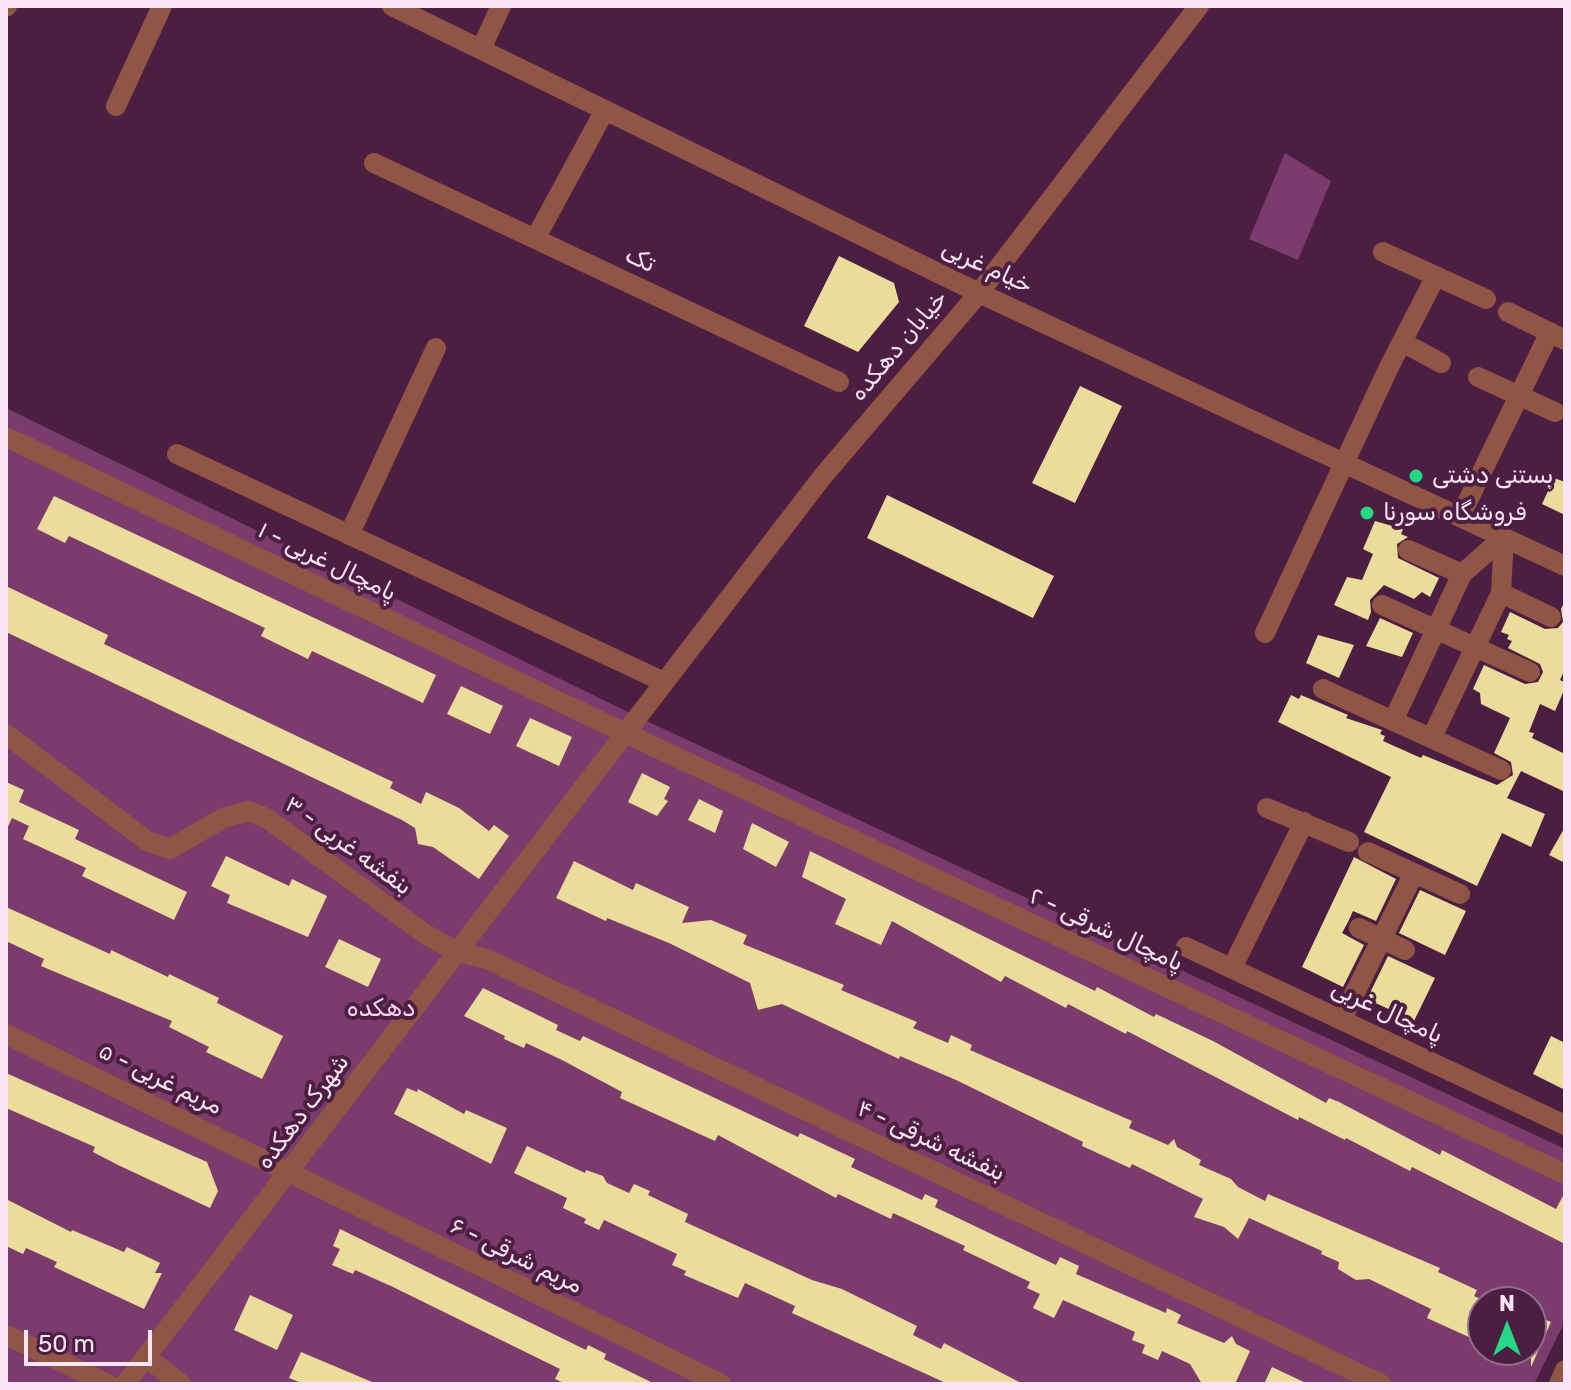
<!DOCTYPE html>
<meta charset="utf-8">
<style>
body{margin:0}
#map{position:relative;width:1571px;height:1390px;overflow:hidden;background:#4c1f42;font-family:Rubik,sans-serif}
canvas{display:block}
.frame{position:absolute;inset:0;border:8px solid #fce4f5;pointer-events:none}
.north{position:absolute;left:1467px;top:1286px;width:80px;height:80px;box-sizing:border-box;background:#4c1f42;border:2px solid #926e8a;border-radius:50%;rotate:0deg;font-size:22px;font-weight:700;line-height:32px;text-align:center;color:#fce4f5}
.north::after{content:'';display:block;margin:auto;width:28px;height:36px;background:#25d886;clip-path:polygon(50% 0,100% 100%,50% 72%,0 100%)}
.scale{position:absolute;left:24px;top:1330px;width:128px;height:36px;box-sizing:border-box;border:4px solid #fce4f5;border-top:0;padding-left:10px;font-size:24px;line-height:28px;white-space:nowrap;color:#fce4f5;-webkit-text-stroke:6px #4c1f42;paint-order:stroke}
</style>
<div id="map">
<canvas width="1571" height="1390"></canvas>
<div class="frame"></div>
<div class="north">N</div>
<div class="scale">50 m</div>
</div>
<script>
const g = document.querySelector('canvas').getContext('2d');
g.lineJoin = 'round';
function fillPath(path, color) {
  g.fillStyle = color;
  g.fill(path, 'evenodd');
}
function toPath(rows) {
  const path = new Path2D();
  for (const r of rows) {
    path.moveTo(r[0], r[1]);
    for (let i = 2; i < r.length; i += 2) path.lineTo(r[i], r[i + 1]);
  }
  return path;
}
function trace(path, color, width, dash) {
  g.strokeStyle = color;
  g.lineWidth = width;
  g.lineCap = dash ? 'butt' : 'round';
  g.setLineDash(dash || []);
  g.stroke(path);
}
function write(font, color, halo, rows, align = 'center') {
  g.font = font + ' Rubik,Vazirmatn,sans-serif';
  g.lineWidth = 8;
  g.setLineDash([]);
  g.textBaseline = 'middle';
  g.strokeStyle = halo;
  g.fillStyle = color;
  for (const [text, x, y, turn = 0] of rows) {
    g.save();
    g.translate(x, y);
    g.rotate((+turn || 0) * Math.PI / 180);
    g.textAlign = isNaN(turn) ? turn : align;
    if (halo) g.strokeText(text, 0, 0);
    g.fillText(text, 0, 0);
    g.restore();
  }
}
fillPath(toPath([
 [1285,153,1331,181,1298,260,1249,239],
 [6,408,636,716,1565,1149,1565,1321,1534,1384,6,1384],
 [1483,1302,1531,1302,1531,1350,1483,1350]
]), '#7b3c6d');
fillPath(toPath([
 [839,256,894,283,899,302,858,352,804,326],
 [1080,386,1122,406,1075,503,1032,483],
 [1554,478,1565,482,1565,515,1542,504],
 [887,495,1054,576,1033,618,867,538],
 [54,496,436,675,423,703,312,651,308,659,261,636,265,628,69,536,65,543,37,529],
 [1375,521,1403,529,1401,534,1408,537,1397,544,1398,558,1439,578,1430,597,1422,592,1414,599,1384,585,1370,600,1371,612,1368,620,1334,605,1347,577,1362,580,1373,554,1363,549],
 [6,586,108,635,104,644,393,782,390,788,421,804,426,792,459,808,489,831,494,825,509,836,479,879,433,847,418,844,415,828,402,820,6,632],
 [1565,601,1565,669,1560,680,1565,683,1565,688,1555,711,1540,704,1529,732,1534,733,1532,738,1565,754,1565,792,1521,771,1507,798,1545,814,1531,847,1502,833,1477,886,1364,832,1391,777,1278,722,1291,695,1299,699,1301,695,1348,715,1346,718,1382,730,1380,734,1385,736,1383,741,1421,758,1423,755,1497,785,1513,775,1511,762,1494,753,1510,718,1481,704,1480,693,1473,689,1484,665,1525,684,1538,682,1543,672,1540,664,1508,648,1512,641,1507,639,1509,635,1501,632,1510,612,1545,629,1558,628,1563,622,1561,609],
 [1380,618,1413,633,1402,657,1366,646],
 [1318,635,1354,645,1339,678,1306,663],
 [461,686,503,706,490,734,447,714],
 [530,718,572,737,559,766,516,746],
 [642,773,670,787,664,799,668,801,657,816,628,802],
 [6,782,24,790,19,802,79,830,75,839,187,892,174,920,82,876,86,868,23,839,29,826,12,818,6,831],
 [699,799,723,811,715,833,688,820],
 [752,823,789,842,776,867,743,849],
 [1565,827,1565,863,1549,855],
 [810,851,1095,991,1097,987,1154,1017,1156,1014,1213,1041,1326,1103,1329,1098,1339,1102,1440,1155,1442,1150,1556,1209,1565,1192,1565,1244,1412,1167,1410,1171,1346,1138,1345,1140,1299,1117,1298,1120,1127,1031,1126,1034,1068,1004,1066,1008,1005,976,1001,982,892,921,881,945,835,924,846,899,802,877],
 [226,856,289,886,292,879,327,896,308,937,227,903,230,895,211,886],
 [1354,857,1396,879,1376,921,1353,911,1348,922,1342,933,1364,945,1343,987,1302,967],
 [574,861,633,890,636,883,689,907,682,923,711,920,747,935,743,944,844,985,841,990,917,1022,913,1028,948,1043,951,1035,972,1045,970,1050,1132,1121,1129,1128,1168,1145,1174,1139,1177,1147,1201,1160,1199,1165,1231,1179,1238,1187,1265,1201,1268,1194,1440,1268,1438,1272,1477,1290,1474,1296,1483,1300,1483,1313,1471,1338,1427,1318,1431,1309,1369,1279,1356,1280,1338,1269,1339,1262,1321,1254,1322,1251,1249,1218,1238,1239,1224,1227,1194,1217,1203,1199,1132,1164,1130,1168,1082,1146,1083,1142,956,1080,900,1056,899,1059,782,1004,758,1010,750,983,669,943,607,918,606,921,556,898],
 [1420,890,1466,911,1445,955,1399,933],
 [6,907,110,954,111,950,168,977,169,974,219,998,217,1003,283,1036,262,1079,206,1052,209,1047,169,1027,172,1021,41,966,44,959,6,941],
 [339,939,381,959,368,987,325,967],
 [1388,956,1435,978,1414,1021,1367,999],
 [483,988,558,1025,556,1030,580,1041,583,1036,798,1137,800,1133,855,1159,851,1167,922,1200,925,1194,938,1200,935,1207,1056,1265,1060,1257,1079,1266,1076,1274,1166,1313,1167,1308,1181,1315,1177,1323,1224,1343,1232,1336,1236,1344,1250,1351,1235,1384,1202,1384,1190,1364,1162,1351,1158,1360,1142,1353,1145,1345,1132,1340,1135,1332,1063,1300,1054,1318,1033,1308,1040,1294,1027,1288,1030,1282,963,1250,965,1246,893,1213,891,1219,838,1194,836,1198,718,1135,715,1141,620,1098,622,1092,562,1060,526,1043,524,1048,504,1039,505,1036,464,1016],
 [1551,1036,1565,1043,1565,1090,1533,1074],
 [6,1073,207,1162,218,1191,210,1208,118,1165,93,1152,95,1147,6,1108],
 [407,1088,417,1092,418,1089,464,1114,466,1110,507,1128,491,1164,394,1114],
 [527,1146,585,1173,586,1170,603,1176,607,1183,629,1193,634,1184,650,1191,648,1195,688,1214,685,1222,812,1280,842,1289,917,1326,913,1335,941,1349,944,1343,1023,1384,948,1384,792,1313,795,1306,745,1283,738,1298,684,1275,686,1271,672,1265,677,1254,604,1220,599,1230,584,1223,586,1219,563,1208,567,1198,514,1173],
 [6,1199,71,1232,72,1230,124,1252,127,1247,160,1263,155,1273,162,1273,144,1309,54,1267,57,1262,26,1248,23,1254,6,1246],
 [340,1229,586,1350,588,1345,606,1354,604,1359,655,1384,566,1384,555,1379,560,1369,393,1287,355,1270,353,1274,332,1265,340,1249,333,1246],
 [250,1295,293,1315,277,1350,234,1330],
 [1531,1314,1551,1322,1531,1367],
 [301,1352,372,1382,372,1384,304,1384,289,1378],
 [1272,1367,1308,1384,1264,1384]
]), '#ecdc9c');
trace(toPath([
 [853,390,868,397]
]), '#8e6885', 3, [4, 4]);
trace(toPath([
 [392,6,979,293,1565,566],
 [6,7,7,6],
 [481,49,501,6],
 [116,106,162,6],
 [374,163,839,382],
 [535,239,605,110],
 [1383,252,1486,299],
 [1508,312,1565,340],
 [1402,342,1441,363],
 [1478,377,1555,412],
 [6,437,625,733,1565,1174],
 [177,454,664,682],
 [1460,517,1550,332],
 [349,535,436,348],
 [1408,550,1462,574],
 [1501,593,1551,617],
 [1382,605,1530,672],
 [1265,633,1389,367,1436,276],
 [1323,689,1501,770],
 [1394,719,1462,574,1504,537],
 [6,734,147,841,170,849,223,818,249,811,268,819,425,934,457,952,487,959,1381,1384],
 [1432,737,1501,593,1504,537],
 [1267,808,1349,842],
 [1368,852,1460,894],
 [1359,928,1405,950],
 [1186,947,1565,1125],
 [1232,968,1304,822],
 [1342,1019,1414,873],
 [6,1034,721,1384],
 [6,1335,108,1384],
 [146,1357,181,1384],
 [125,1384,823,476,979,293,1199,6],
 [1559,1384,1565,1370]
]), '#905544', 20);
for (const [x, y, r, color] of [
 [1416,476,8,"#25d886"],
 [1367,513,8,"#25d886"]
]) {
  const dot = new Path2D();
  dot.arc(x, y, r, 0, 2 * Math.PI);
  g.fillStyle = color;
  g.fill(dot);
  trace(dot, '#4c1f42', 3);
}
write('24px', '#fce4f5', '#4c1f42', [
 ["تک",640,260,25],
 ["خیام غربی",987,267,25],
 ["خیابان دهکده",899,346,-50],
 ["پامچال غربی - ۱",327,562,26],
 ["بنفشه غربی - ۳",348,846,36],
 ["پامچال شرقی - ۲",1106,930,25],
 ["پامچال غربی",1387,1012,25],
 ["مریم غربی - ۵",160,1079,26],
 ["شهرک دهکده",303,1112,-53],
 ["بنفشه شرقی - ۴",931,1141,25],
 ["مریم شرقی - ۶",516,1256,26]
]);
write('24px', '#fce4f5', '#4c1f42', [
 ["بستنی دشتی",1432,476],
 ["فروشگاه سورنا",1383,513]
], 'left');
write('24px', '#fdd3f1', '#4c1f42', [
 ["دهکده",381,1009]
]);
</script>
